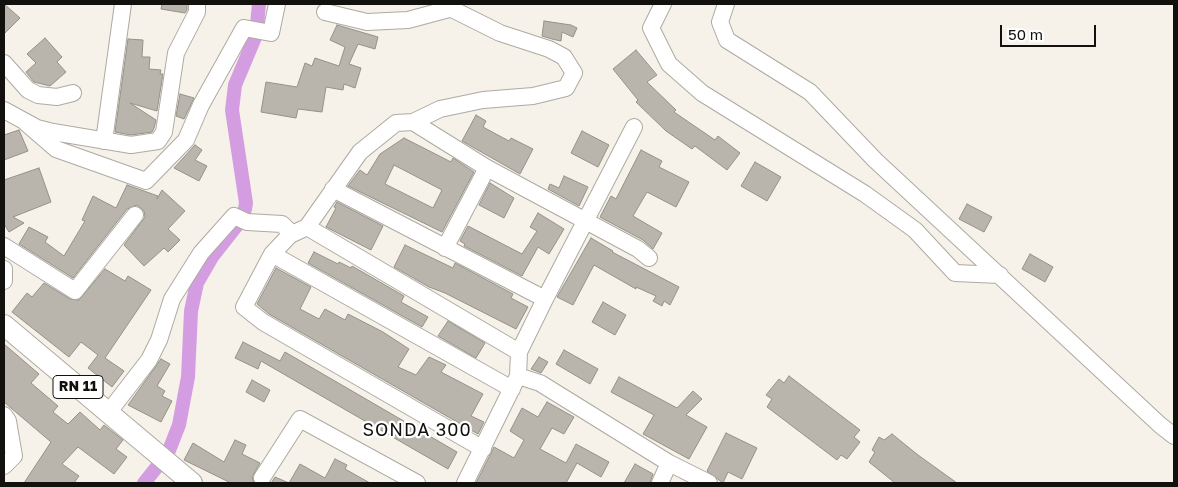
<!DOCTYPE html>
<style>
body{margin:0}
#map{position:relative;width:1178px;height:487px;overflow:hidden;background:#f6f1e9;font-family:"Golos Text",sans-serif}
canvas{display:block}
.frame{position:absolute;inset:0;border:5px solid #12110e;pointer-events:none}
.scale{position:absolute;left:1000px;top:25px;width:96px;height:22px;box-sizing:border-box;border:2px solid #12110e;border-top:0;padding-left:6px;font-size:15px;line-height:18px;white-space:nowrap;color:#12110e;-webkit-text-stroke:4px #fff;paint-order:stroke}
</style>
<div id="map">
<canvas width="1178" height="487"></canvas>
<div class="frame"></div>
<div class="scale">50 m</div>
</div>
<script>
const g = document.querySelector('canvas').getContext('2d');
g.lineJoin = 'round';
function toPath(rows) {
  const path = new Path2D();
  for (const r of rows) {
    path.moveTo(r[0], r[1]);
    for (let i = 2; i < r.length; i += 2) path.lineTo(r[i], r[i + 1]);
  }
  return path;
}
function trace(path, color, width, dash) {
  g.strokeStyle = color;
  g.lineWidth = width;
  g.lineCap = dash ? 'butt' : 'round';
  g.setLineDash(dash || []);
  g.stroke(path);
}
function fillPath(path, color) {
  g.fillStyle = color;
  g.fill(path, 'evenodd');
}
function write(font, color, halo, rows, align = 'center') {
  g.font = font + ' "Golos Text",sans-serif';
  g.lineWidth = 4.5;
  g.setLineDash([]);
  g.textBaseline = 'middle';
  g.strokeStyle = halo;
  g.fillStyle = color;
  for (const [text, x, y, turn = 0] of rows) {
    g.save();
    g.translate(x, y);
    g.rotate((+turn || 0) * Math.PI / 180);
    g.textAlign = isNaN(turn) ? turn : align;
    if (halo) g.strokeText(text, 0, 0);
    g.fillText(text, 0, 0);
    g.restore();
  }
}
trace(toPath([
 [144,483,168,453,179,425,188,377,191,311,197,283,212,257,238,224,245,209,246,203,232,110,235,85,256,35,259,4]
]), '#d59de1', 14);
const building = toPath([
 [4,4,20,18,4,34,4,4],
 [162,4,187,4,187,10,185,13,161,9,162,4],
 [544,21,571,25,577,28,573,37,562,32,561,41,552,39,542,36,544,21],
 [337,25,378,37,375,49,358,44,349,64,361,68,355,88,344,84,343,90,326,87,322,112,298,109,296,118,261,112,266,82,297,87,305,63,312,66,315,58,339,66,345,47,330,40,337,25],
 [45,38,62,57,57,62,66,72,50,86,34,82,26,72,36,63,27,54,45,38],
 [128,39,143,40,142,57,150,57,149,69,161,70,160,74,163,74,157,111,130,103,156,120,154,128,152,132,131,135,115,132,128,39],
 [636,50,657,75,647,82,676,110,674,112,715,140,718,136,740,153,727,170,695,146,692,149,666,131,636,102,638,100,613,69,636,50],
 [180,94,194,98,184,119,176,116,180,94],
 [476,115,486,121,483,127,509,141,511,138,533,149,520,174,462,141,476,115],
 [19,130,28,151,4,160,4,135,19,130],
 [582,131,609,145,598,167,571,153,582,131],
 [404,138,451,162,453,158,474,172,442,232,348,186,360,170,367,175,380,154,404,138],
 [394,165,442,190,433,208,385,184,394,165],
 [195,145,202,150,195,160,207,166,199,181,174,168,195,145],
 [641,150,662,161,659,167,689,182,676,207,647,192,633,216,662,233,653,249,643,240,600,217,611,196,616,199,641,150],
 [755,162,781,177,767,201,741,186,755,162],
 [39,168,51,202,13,217,24,223,9,232,4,224,4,180,39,168],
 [564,176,588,187,579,206,548,189,550,184,559,188,564,176],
 [490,183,514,198,504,218,479,205,490,183],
 [127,185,158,196,157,199,162,190,185,211,168,229,180,240,168,252,164,248,144,266,124,245,145,217,144,211,137,205,127,209,73,278,19,244,29,227,48,237,45,242,64,256,85,221,82,220,93,196,116,208,127,185],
 [337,202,383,226,371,250,326,227,336,208,334,207,337,202],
 [967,204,992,217,984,232,959,219,967,204],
 [538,213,564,229,549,254,538,247,522,276,464,246,465,244,460,241,468,226,522,254,537,231,530,227,538,213],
 [591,238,613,251,612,252,679,287,670,305,664,301,662,306,653,301,656,296,636,287,636,289,594,265,573,305,557,297,591,238],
 [405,245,453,268,455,263,513,294,511,298,528,307,516,329,445,293,429,287,394,267,405,245],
 [314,252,338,264,339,262,351,268,352,266,404,296,401,302,428,317,422,327,308,263,314,252],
 [1030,254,1053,267,1045,282,1022,269,1030,254],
 [276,268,311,287,300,309,319,319,325,309,345,320,348,314,383,332,409,349,398,367,416,375,429,357,446,365,441,372,483,394,471,416,484,422,478,434,269,314,257,304,276,268],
 [105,269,125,281,128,276,151,290,105,358,124,371,112,387,88,368,98,355,81,342,69,357,12,312,27,293,32,297,44,283,70,299,79,300,105,269],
 [603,302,626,315,615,335,592,322,603,302],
 [448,321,485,343,476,358,438,336,448,321],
 [243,342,280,361,285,352,457,452,448,469,261,361,258,369,235,358,243,342],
 [4,344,39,374,31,383,58,406,53,412,68,424,80,412,100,430,104,425,123,440,116,449,127,457,114,474,78,447,62,464,79,476,74,483,24,483,51,442,4,402,4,344],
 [564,350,598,369,590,384,556,364,564,350],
 [539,357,548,362,541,373,531,369,539,357],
 [161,359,170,364,157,386,165,391,162,396,172,401,161,422,128,405,161,359],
 [789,376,860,430,854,437,860,442,847,459,841,455,837,460,767,407,772,399,766,395,779,379,784,383,789,376],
 [619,377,677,408,693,391,702,399,686,415,707,427,689,459,643,434,654,415,611,392,619,377],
 [252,380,270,390,264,402,246,392,252,380],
 [547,402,574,417,564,434,552,428,540,449,566,463,576,444,609,462,601,477,577,463,566,483,476,483,494,447,514,458,524,440,510,431,522,408,538,417,547,402],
 [726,433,757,448,742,479,728,472,723,483,707,471,726,433],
 [892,434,918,455,957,483,895,483,869,462,875,452,872,450,879,437,884,440,892,434],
 [235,440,246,445,242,454,260,463,252,477,254,483,231,483,184,460,193,443,224,462,235,440],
 [335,459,347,465,345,469,370,483,271,483,275,477,289,483,300,464,325,478,335,459],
 [635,464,653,474,650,483,624,483,635,464]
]);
fillPath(building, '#b9b5ad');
trace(building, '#959189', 1);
const minor = toPath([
 [442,4,500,33,549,49,564,57,574,73,566,88,533,96,483,100,440,109,413,122,487,168,638,249,649,258],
 [663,4,651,28,669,64,702,93,865,194,915,230,955,273,1000,275],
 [726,4,720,22,727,40,810,92,875,160,1160,425,1174,436],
 [325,12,367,22,408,20,449,9],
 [4,63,28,90,38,95,57,97,73,93],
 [4,110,37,128,53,132,131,145,158,141,164,132,176,53,197,12,197,4],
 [413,122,396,123,360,152,307,227,290,235,272,254,244,307,263,322,483,449],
 [26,123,56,149,146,181,186,140,201,105,244,28,271,33,277,4],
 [104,141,123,4],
 [333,189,545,299],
 [307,227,519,352],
 [4,246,75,291,135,215],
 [445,248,487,168],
 [272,254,512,389],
 [4,269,4,281],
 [518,376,540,383,669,463,660,483],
 [108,413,149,360,159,340,172,299,201,253,234,216,247,222,282,224,292,234],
 [4,415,8,421,14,456,4,466],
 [669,463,709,483],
 [262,478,300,419,417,483],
 [465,483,518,376,519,352,545,299,634,127]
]);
const major = toPath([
 [4,325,192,483]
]);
trace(minor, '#aeaaa2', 18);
trace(major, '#aeaaa2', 22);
trace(minor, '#fff', 16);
trace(major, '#fff', 20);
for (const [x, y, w] of [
 [78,387,50]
]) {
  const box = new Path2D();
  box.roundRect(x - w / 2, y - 11.5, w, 23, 4);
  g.fillStyle = '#fff';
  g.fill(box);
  trace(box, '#12110e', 1);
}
write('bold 14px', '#12110e', null, [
 ["RN 11",78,387]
]);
g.letterSpacing = '1px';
write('18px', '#12110e', '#fff', [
 ["SONDA 300",417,430]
]);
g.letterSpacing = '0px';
</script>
